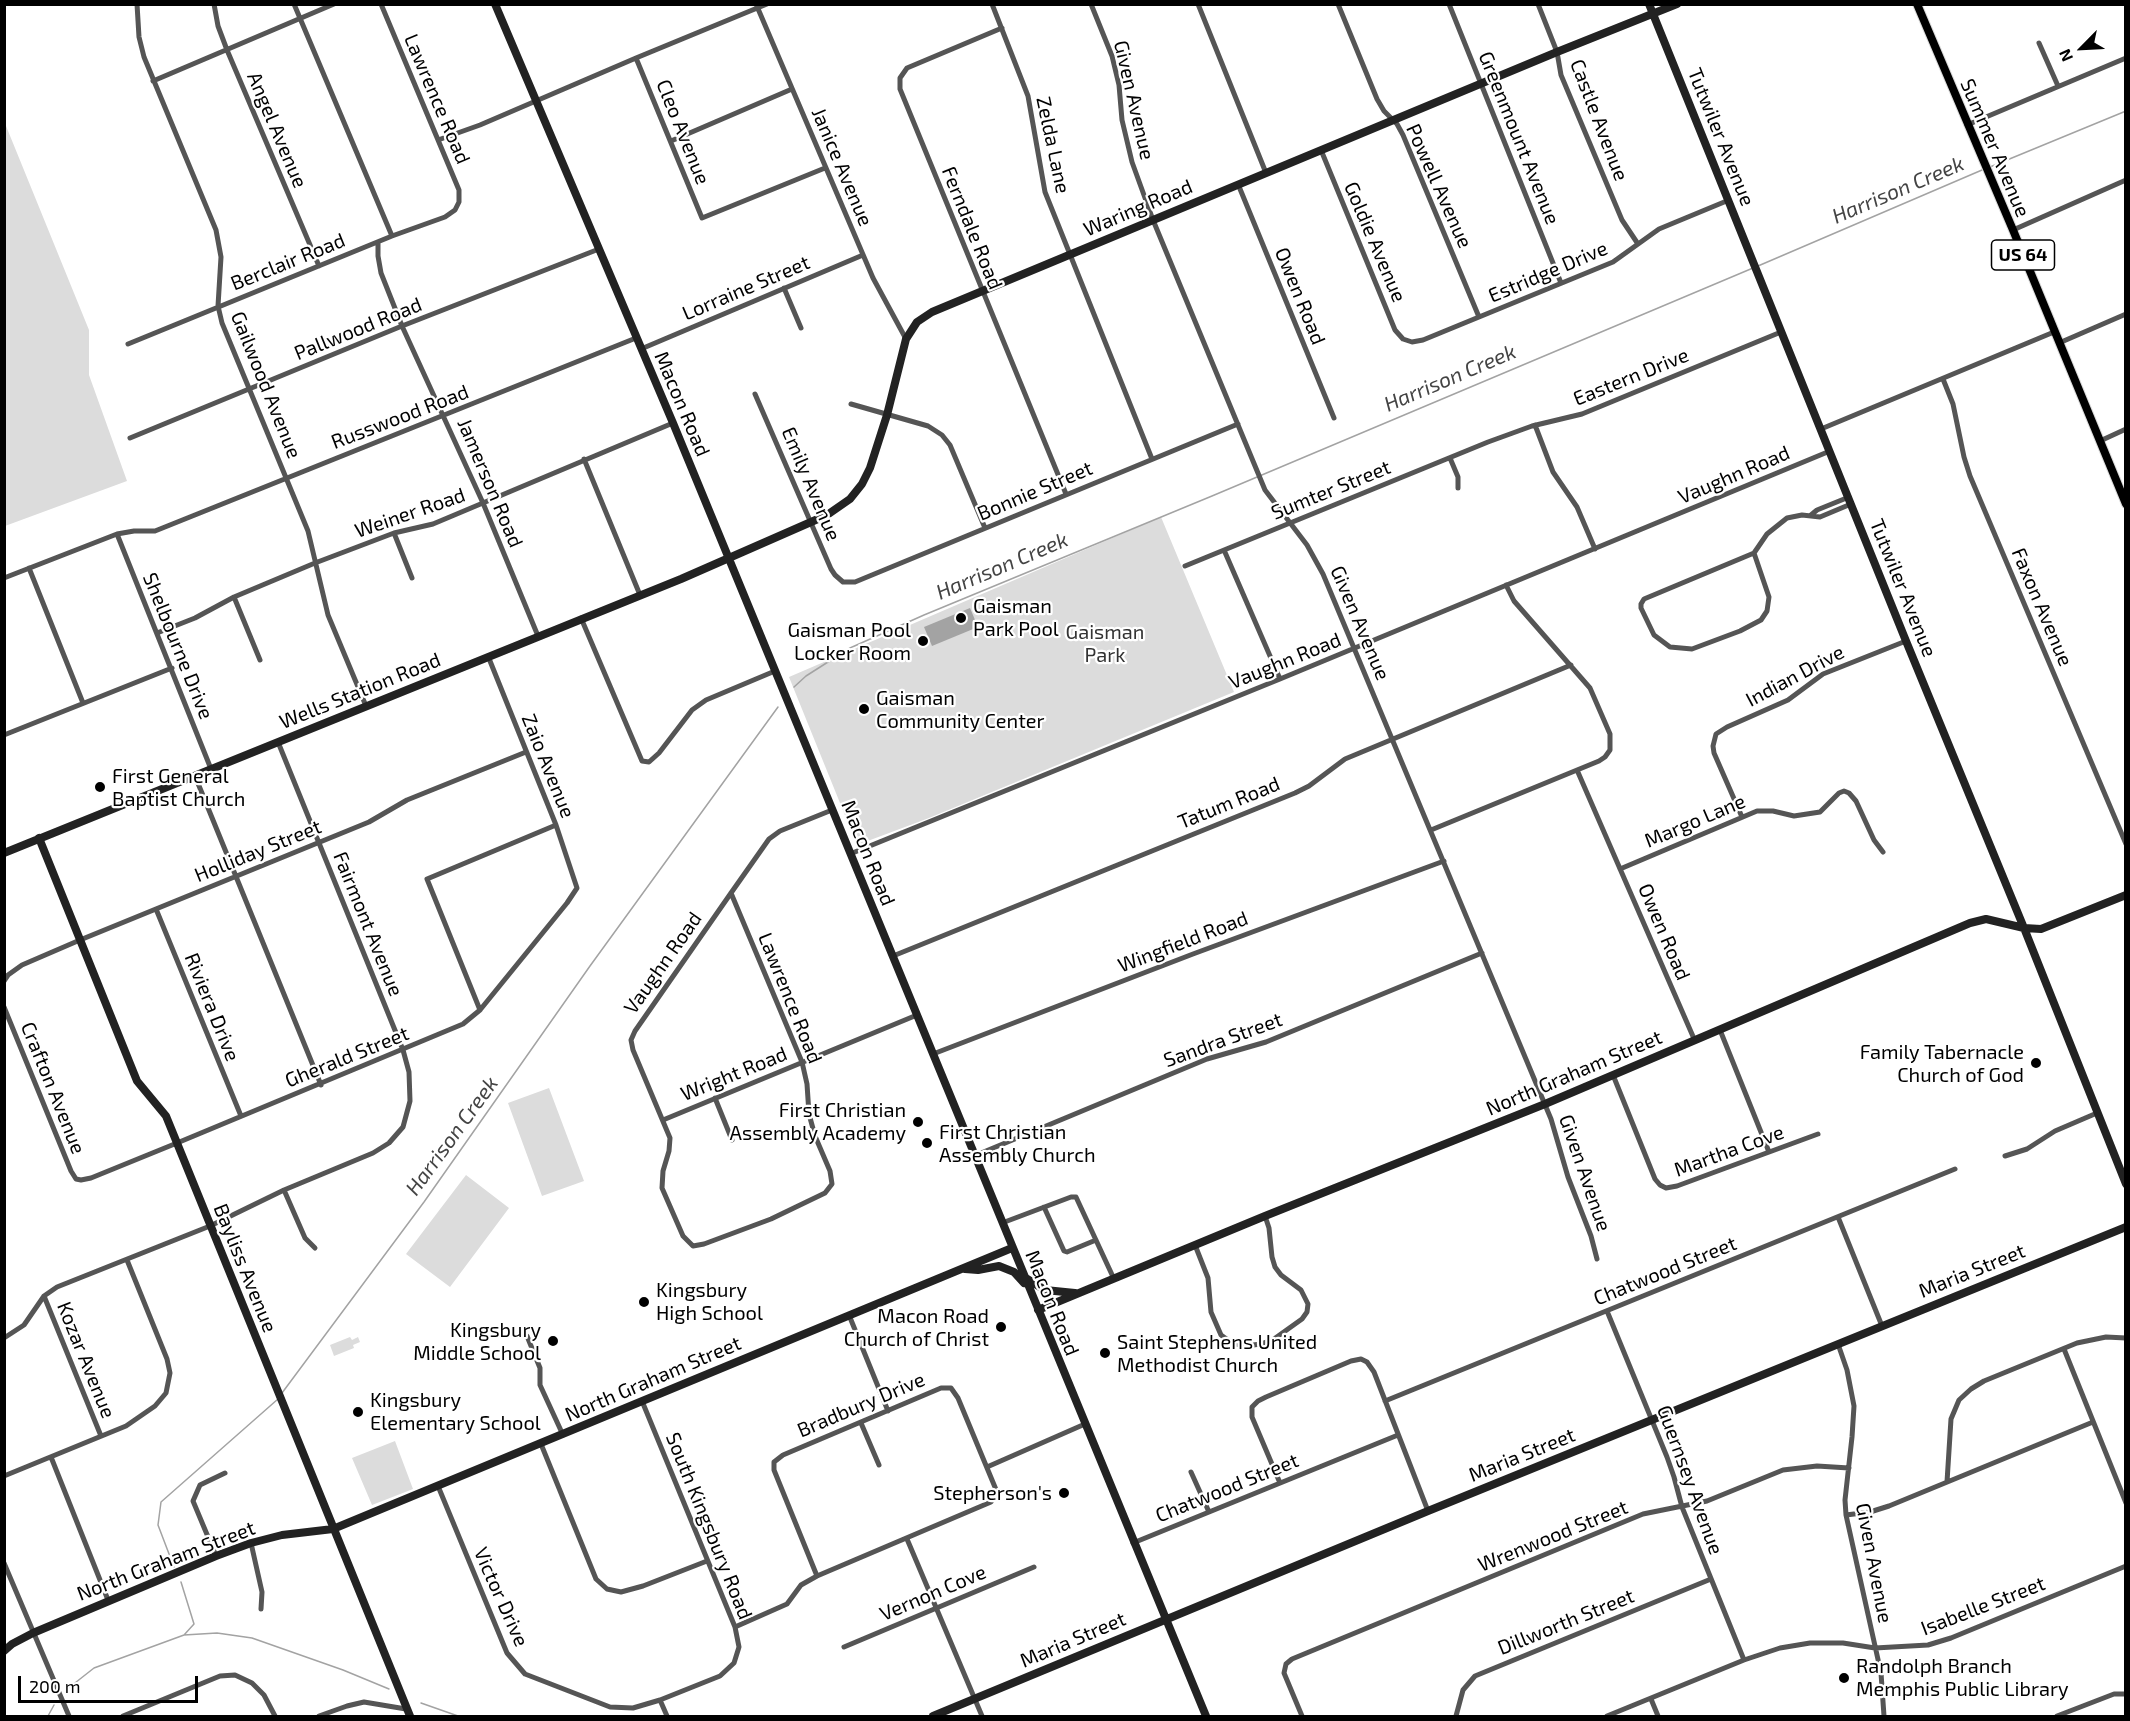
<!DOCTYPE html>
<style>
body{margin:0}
#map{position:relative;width:2130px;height:1721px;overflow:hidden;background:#fff;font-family:"Exo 2",sans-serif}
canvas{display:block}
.frame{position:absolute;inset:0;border:6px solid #000;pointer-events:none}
.north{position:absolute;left:2052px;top:18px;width:60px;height:60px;-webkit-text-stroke:4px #fff;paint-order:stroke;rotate:246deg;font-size:16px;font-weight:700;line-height:24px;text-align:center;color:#000}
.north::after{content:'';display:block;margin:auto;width:21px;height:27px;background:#000;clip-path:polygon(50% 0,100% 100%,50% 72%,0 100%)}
.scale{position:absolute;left:18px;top:1676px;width:180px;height:27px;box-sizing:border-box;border:3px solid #000;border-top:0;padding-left:8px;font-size:18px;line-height:21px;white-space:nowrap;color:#000;-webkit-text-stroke:4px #fff;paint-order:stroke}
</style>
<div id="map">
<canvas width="2130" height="1721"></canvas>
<div class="frame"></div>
<div class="north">N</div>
<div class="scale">200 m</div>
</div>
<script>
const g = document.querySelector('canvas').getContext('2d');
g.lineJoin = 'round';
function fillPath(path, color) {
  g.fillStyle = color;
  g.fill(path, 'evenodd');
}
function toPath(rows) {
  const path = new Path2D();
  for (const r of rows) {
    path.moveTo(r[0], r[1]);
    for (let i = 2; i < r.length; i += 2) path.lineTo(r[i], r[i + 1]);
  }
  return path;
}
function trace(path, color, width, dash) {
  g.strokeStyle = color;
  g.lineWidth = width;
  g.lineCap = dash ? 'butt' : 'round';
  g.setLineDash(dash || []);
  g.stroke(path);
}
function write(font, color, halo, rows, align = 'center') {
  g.font = font + ' "Exo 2",sans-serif';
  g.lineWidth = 4.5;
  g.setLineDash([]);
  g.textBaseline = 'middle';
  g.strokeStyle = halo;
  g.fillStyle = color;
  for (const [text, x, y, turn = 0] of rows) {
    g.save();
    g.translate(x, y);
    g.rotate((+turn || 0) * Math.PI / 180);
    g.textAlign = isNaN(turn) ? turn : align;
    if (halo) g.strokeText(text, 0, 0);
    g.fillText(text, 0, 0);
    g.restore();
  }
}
fillPath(toPath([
 [4,121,89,330,89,375,127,481,5,526],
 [1161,517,1234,692,929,818,857,845,789,677],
 [549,1088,584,1181,542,1196,508,1103],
 [466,1175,509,1208,450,1287,406,1254],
 [350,1337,352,1340,358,1337,360,1342,353,1345,354,1348,334,1356,330,1345],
 [395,1441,413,1489,372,1505,352,1458]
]), '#dcdcdc');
fillPath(toPath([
 [970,608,978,627,932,646,924,627]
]), '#a3a3a3');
trace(toPath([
 [1990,167,2126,111],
 [1758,266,1982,170],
 [794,687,806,676,850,648,924,615,1212,496,1753,268],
 [282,1393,424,1202,590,966,778,707],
 [174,1567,158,1525,161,1502,278,1399],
 [184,1635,217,1633,252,1638,343,1670,389,1689],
 [66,1690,94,1668,184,1635,194,1624,181,1582],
 [421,1703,458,1716],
 [48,1716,54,1705]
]), '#a3a3a3', 1.5);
const primary = toPath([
 [1917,4,2013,230,2126,504]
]);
trace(primary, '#dbdbdb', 10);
trace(toPath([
 [137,4,139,37,144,57,216,230,221,257,218,306,222,323,308,531,328,615,366,706],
 [214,4,218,26,227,50,319,266],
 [294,4,392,236],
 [756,4,873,278,906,339],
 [992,4,1028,96,1045,192,1152,459],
 [1091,4,1112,56,1119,85,1122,120,1132,162,1153,220,1265,490,1307,545,1323,574,1551,1119,1568,1177,1591,1236,1597,1259],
 [1198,4,1266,173],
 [1338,4,1377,99,1384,111,1397,124,1403,135,1479,317],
 [1449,4,1561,283],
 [1538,4,1557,52,1561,75,1622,220,1638,244],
 [1002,28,907,68,900,78,900,89,1066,494],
 [2039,43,2058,86],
 [636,58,702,218,825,168],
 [153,81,334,4],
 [1967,125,2126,58],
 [438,140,480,125,636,58,767,4],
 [671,141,792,89],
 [1321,150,1395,330,1403,339,1412,342,1423,340,1613,262,1659,229,1729,200],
 [1238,184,1334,418],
 [2013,230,2126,180],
 [378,242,378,256,381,273,402,326,483,503,538,636],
 [784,288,801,328],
 [2059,343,2126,314],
 [128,344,392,236,445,217,455,210,459,202,459,190,381,4],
 [641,349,863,255],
 [1943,379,1953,404,1964,457,1970,476,2126,844],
 [755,394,831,569,835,575,843,582,855,582,1238,424],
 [851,404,928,426,942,435,950,445,985,528],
 [1535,425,1553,472,1577,507,1595,549],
 [1821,429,2054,332],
 [130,438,402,326,599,249],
 [2100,441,2126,429],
 [1450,458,1458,477,1458,488],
 [584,459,640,595],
 [1811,515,1817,510,1849,497],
 [394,533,412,578],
 [117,534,211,769],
 [1224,550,1280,679],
 [1754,553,1769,597,1767,611,1761,620,1740,631,1692,649,1670,647,1654,635,1641,608,1641,604,1644,599,1754,553,1767,534,1787,518,1802,515,1820,517,1851,504],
 [1185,566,1488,442,1532,426,1582,414,1781,332],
 [29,568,83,703],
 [4,578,117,534,134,531,155,531,636,338],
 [234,597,260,660],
 [581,618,642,761,649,762,659,753,692,710,706,700,775,671],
 [157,633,195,618,234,597,315,563,394,533,433,524,673,423],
 [4,735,172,668],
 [1577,770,1695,1041],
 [195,776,321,1085],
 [1742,817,1714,753,1713,746,1716,734,1727,727,1788,700,1823,674,1906,641],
 [1431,830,1599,761,1605,757,1610,750,1610,734,1590,688,1514,601,1506,585],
 [850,854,1280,679,1830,451],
 [1620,869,1757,811,1773,811,1794,816,1820,812,1839,793,1844,791,1849,793,1856,801,1874,840,1883,852],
 [731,893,802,1062,807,1084,809,1114,815,1136,830,1171,832,1184,825,1193,771,1219,704,1244,693,1246,683,1236,662,1188,663,1171,669,1151,670,1138,633,1050,631,1040,635,1031,731,893,769,839,780,831,832,810],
 [156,909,241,1116],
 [893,956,1295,793,1309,786,1345,759,1571,665],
 [4,981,8,975,22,965,80,940,369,822,407,800,526,752],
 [4,1007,71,1171,76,1179,81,1180,91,1178,177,1143,463,1024,480,1010,567,903,577,888,556,825,488,656],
 [480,1010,427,879,556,825],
 [1720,1030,1769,1152],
 [933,1054,1193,954,1444,861],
 [1613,1075,1655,1179,1660,1185,1666,1188,1677,1186,1818,1134],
 [715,1098,732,1140],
 [663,1120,917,1015],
 [974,1156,1207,1059,1266,1042,1482,953],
 [2005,1156,2027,1149,2055,1131,2097,1113],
 [284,1190,305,1238,315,1248],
 [1044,1207,1064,1251,1067,1252,1096,1240],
 [1838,1217,1882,1326],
 [1002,1223,1071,1197,1076,1197,1114,1279],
 [1195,1245,1208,1278,1211,1312,1221,1335,1232,1343,1245,1346,1261,1344,1274,1339,1302,1319,1307,1312,1308,1304,1301,1290,1281,1275,1275,1267,1272,1257,1269,1228,1265,1216],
 [44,1296,101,1436],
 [1607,1311,1667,1457,1674,1477,1682,1507,1744,1660],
 [849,1315,888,1411],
 [527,1336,540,1368,540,1385,563,1435],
 [4,1338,24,1325,44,1296,57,1287,210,1226,284,1190,373,1153,389,1143,403,1127,410,1101,409,1072,403,1050,278,742],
 [1838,1344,1847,1370,1854,1406,1852,1437,1845,1500,1846,1515,1881,1673,1884,1716],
 [2064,1349,2126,1503],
 [1385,1401,1955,1169],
 [861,1423,879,1465],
 [541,1444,596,1579,607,1589,621,1592,643,1586,707,1561],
 [51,1457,108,1600],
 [987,1467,1085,1424],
 [1191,1472,1209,1512],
 [4,1476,126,1426,155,1406,166,1393,170,1373,167,1359,127,1260],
 [1947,1482,1951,1419,1959,1400,1971,1389,1984,1381,2077,1343,2106,1337,2126,1338],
 [1280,1483,1252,1417,1252,1407,1258,1401,1266,1397,1351,1361,1361,1359,1367,1362,1374,1372,1428,1511],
 [438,1486,507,1653,525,1674,610,1707,633,1708,660,1700,720,1676,734,1663,739,1647,735,1627,642,1401],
 [1846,1515,1870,1512,1889,1506,2093,1422],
 [907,1539,982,1716],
 [251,1543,262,1592,261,1609],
 [1133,1543,1398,1435],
 [216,1556,193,1501,200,1485,225,1473],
 [4,1563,69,1716],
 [735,1627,787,1604,801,1585,817,1576,991,1502,997,1492,958,1398,951,1388,941,1388,783,1455,774,1462,774,1470,817,1576],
 [844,1647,1034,1567],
 [1651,1699,1658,1716],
 [660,1700,667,1716],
 [123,1716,220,1676,235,1675,252,1683,264,1695,275,1716],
 [319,1716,347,1706,364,1702,406,1709],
 [1302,1716,1284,1673,1286,1664,1292,1659,1643,1514,1707,1501,1783,1470,1817,1466,1849,1468],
 [1456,1716,1463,1690,1475,1676,1711,1579],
 [1607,1716,1744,1660,1780,1648,1810,1643,1843,1643,1875,1648,1928,1645,1951,1638,2126,1566],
 [2057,1716,2114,1694,2126,1694]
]), '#555', 5);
trace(toPath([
 [495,4,673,423,1206,1716],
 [1649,4,1906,641,2024,928,2126,1184],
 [39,838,137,1081,166,1116,177,1143,410,1716],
 [4,853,681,579,827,515,850,499,862,484,870,468,887,415,906,339,917,322,932,312,1557,52,1677,4],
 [965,1269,978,1270,999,1266,1014,1272,1024,1283],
 [1024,1277,1045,1290,1075,1293],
 [1038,1310,1265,1216,1545,1104,1970,923,1986,919,2024,928,2041,929,2126,895],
 [4,1651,12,1644,33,1633,216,1556,251,1543,282,1535,333,1529,1012,1248],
 [933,1716,1428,1511,2126,1227]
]), '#222', 8);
trace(primary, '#000', 8);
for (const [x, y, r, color] of [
 [961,618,6,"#000"],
 [923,641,6,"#000"],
 [864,709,6,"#000"],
 [100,787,6,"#000"],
 [2036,1063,6,"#000"],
 [918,1122,6,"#000"],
 [927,1143,6,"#000"],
 [644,1302,6,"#000"],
 [1001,1327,6,"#000"],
 [553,1341,6,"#000"],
 [1105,1353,6,"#000"],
 [358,1412,6,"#000"],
 [1064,1493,6,"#000"],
 [1844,1678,6,"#000"]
]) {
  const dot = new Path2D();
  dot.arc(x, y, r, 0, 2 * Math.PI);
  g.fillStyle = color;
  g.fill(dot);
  trace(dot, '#fff', 2);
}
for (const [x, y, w] of [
 [2023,255,63]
]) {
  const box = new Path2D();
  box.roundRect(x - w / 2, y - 15, w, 30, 4.5);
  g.fillStyle = '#fff';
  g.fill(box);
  trace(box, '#000', 1.5);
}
write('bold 18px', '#000', null, [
 ["US 64",2023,255]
]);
write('20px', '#000', '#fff', [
 ["Lawrence Road",437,99,67],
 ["Given Avenue",1134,100,77],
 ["Castle Avenue",1599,120,69],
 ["Angel Avenue",277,130,67],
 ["Cleo Avenue",683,132,68],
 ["Tutwiler Avenue",1721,137,68],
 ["Greenmount Avenue",1519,138,68],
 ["Zelda Lane",1053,145,78],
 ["Summer Avenue",1995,148,67],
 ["Janice Avenue",842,167,67],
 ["Powell Avenue",1439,186,66],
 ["Waring Road",1138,208,-23],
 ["Ferndale Road",972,228,68],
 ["Goldie Avenue",1375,242,67],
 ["Berclair Road",288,262,-22],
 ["Estridge Drive",1548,272,-23],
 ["Lorraine Street",746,288,-23],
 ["Owen Road",1300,296,68],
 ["Pallwood Road",358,329,-22],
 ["Eastern Drive",1631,377,-22],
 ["Gailwood Avenue",266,385,68],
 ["Macon Road",682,404,67],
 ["Russwood Road",400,417,-21],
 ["Vaughn Road",1734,475,-23],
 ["Jamerson Road",490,483,67],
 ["Emily Avenue",811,484,67],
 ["Sumter Street",1331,490,-22],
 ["Bonnie Street",1035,491,-23],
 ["Weiner Road",410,513,-19],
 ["Tutwiler Avenue",1903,588,68],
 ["Faxon Avenue",2042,607,67],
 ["Given Avenue",1360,623,67],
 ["Shelbourne Drive",178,646,68],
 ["Vaughn Road",1285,661,-22],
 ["Indian Drive",1795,676,-28],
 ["Wells Station Road",360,691,-22],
 ["Zaio Avenue",548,766,68],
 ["Tatum Road",1229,803,-22],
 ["Margo Lane",1695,821,-23],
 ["Holliday Street",258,851,-22],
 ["Macon Road",868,853,68],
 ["Fairmont Avenue",368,924,68],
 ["Owen Road",1664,932,67],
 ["Wingfield Road",1183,942,-21],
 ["Vaughn Road",663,963,-55],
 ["Lawrence Road",790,998,68],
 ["Riviera Drive",212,1007,68],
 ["Sandra Street",1223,1040,-20],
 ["Gherald Street",347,1057,-22],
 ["North Graham Street",1574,1073,-23],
 ["Wright Road",734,1074,-22],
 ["Crafton Avenue",53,1088,68],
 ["Martha Cove",1729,1151,-20],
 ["Given Avenue",1585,1173,71],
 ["Bayliss Avenue",245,1268,68],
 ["Chatwood Street",1665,1271,-22],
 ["Maria Street",1972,1271,-22],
 ["Macon Road",1052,1303,68],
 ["Kozar Avenue",86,1360,68],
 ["North Graham Street",653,1379,-23],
 ["Bradbury Drive",861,1405,-23],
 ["Maria Street",1522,1455,-22],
 ["Guernsey Avenue",1690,1480,70],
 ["Chatwood Street",1227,1488,-22],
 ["South Kingsbury Road",709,1526,68],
 ["Wrenwood Street",1553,1536,-22],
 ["North Graham Street",166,1561,-21],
 ["Given Avenue",1874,1563,79],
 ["Vernon Cove",933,1593,-23],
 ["Victor Drive",501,1597,66],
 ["Isabelle Street",1983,1606,-21],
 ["Dillworth Street",1566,1622,-22],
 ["Maria Street",1073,1640,-23]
]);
write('20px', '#000', '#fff', [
 ["Gaisman",973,606],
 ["Park Pool",973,629],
 ["Gaisman Pool",911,630,"right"],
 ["Locker Room",911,653,"right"],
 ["Gaisman",876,698],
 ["Community Center",876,721],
 ["First General",112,776],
 ["Baptist Church",112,799],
 ["Family Tabernacle",2024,1052,"right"],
 ["Church of God",2024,1075,"right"],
 ["First Christian",906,1110,"right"],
 ["Assembly Academy",906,1133,"right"],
 ["First Christian",939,1132],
 ["Assembly Church",939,1155],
 ["Kingsbury",656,1290],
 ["High School",656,1313],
 ["Macon Road",989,1316,"right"],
 ["Church of Christ",989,1339,"right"],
 ["Kingsbury",541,1330,"right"],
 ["Middle School",541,1353,"right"],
 ["Saint Stephens United",1117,1342],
 ["Methodist Church",1117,1365],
 ["Kingsbury",370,1400],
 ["Elementary School",370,1423],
 ["Stepherson's",1052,1493,"right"],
 ["Randolph Branch",1856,1666],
 ["Memphis Public Library",1856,1689]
], 'left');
write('20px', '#333', '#fff', [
 ["Gaisman",1105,632],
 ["Park",1105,655]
]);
write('italic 21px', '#444', '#fff', [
 ["Harrison Creek",1898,190,-23],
 ["Harrison Creek",1450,378,-23],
 ["Harrison Creek",1002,566,-23],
 ["Harrison Creek",452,1136,-54]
]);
</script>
